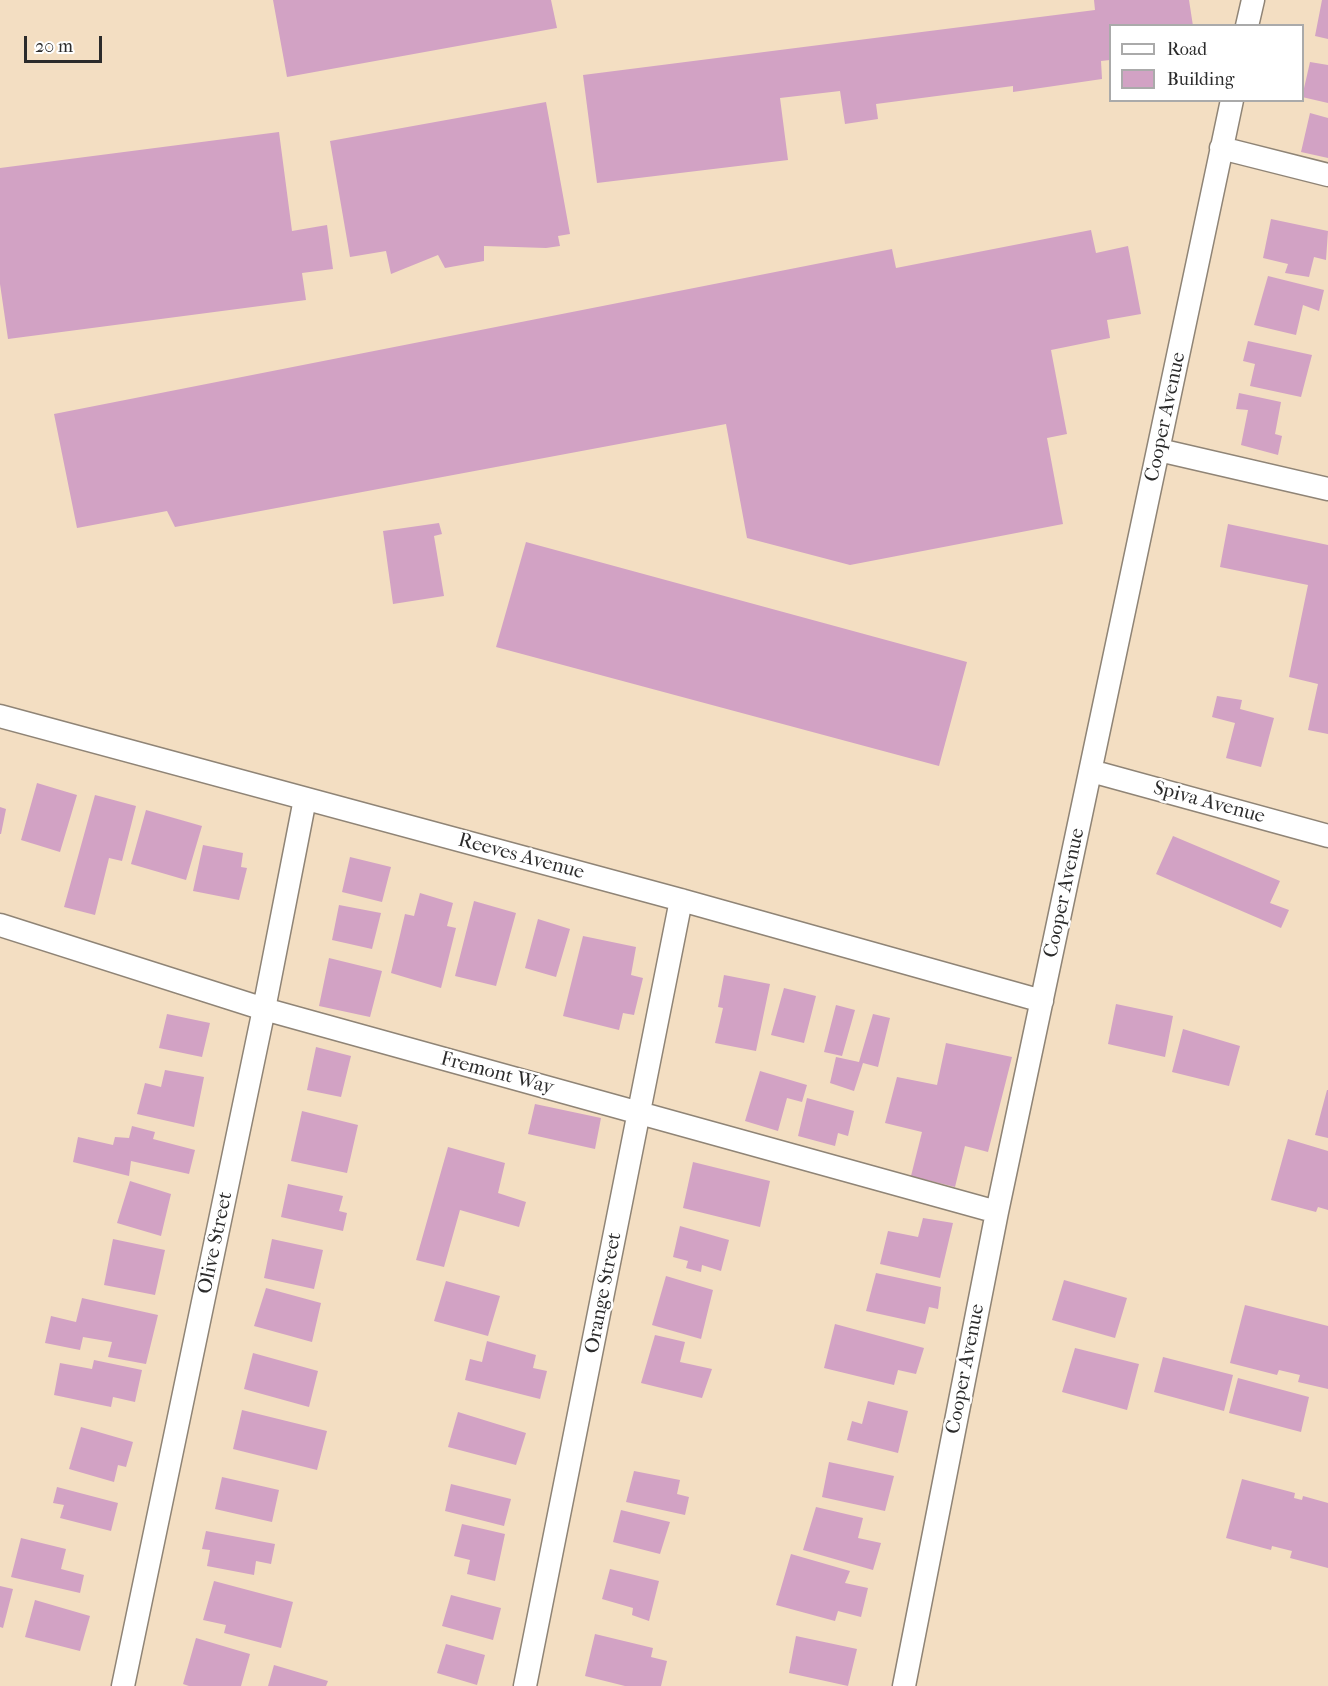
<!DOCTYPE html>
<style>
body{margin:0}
#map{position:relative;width:1328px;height:1686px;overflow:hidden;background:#f3dec2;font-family:"IM FELL French Canon",serif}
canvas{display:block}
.legend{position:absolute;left:1109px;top:24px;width:195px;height:78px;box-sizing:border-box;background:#fff;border:2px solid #aaa;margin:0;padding:8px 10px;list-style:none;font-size:18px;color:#2b2b2b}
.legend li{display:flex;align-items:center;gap:12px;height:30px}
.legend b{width:30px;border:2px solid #aaa}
.scale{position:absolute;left:24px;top:36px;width:78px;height:27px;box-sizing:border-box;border:3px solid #2b2b2b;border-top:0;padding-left:8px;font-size:18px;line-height:21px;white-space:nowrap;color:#2b2b2b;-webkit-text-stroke:4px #fff;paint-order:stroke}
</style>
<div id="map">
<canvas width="1328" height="1686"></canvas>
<ul class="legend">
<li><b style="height:8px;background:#fff"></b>Road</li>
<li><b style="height:16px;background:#d2a2c4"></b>Building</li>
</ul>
<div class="scale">20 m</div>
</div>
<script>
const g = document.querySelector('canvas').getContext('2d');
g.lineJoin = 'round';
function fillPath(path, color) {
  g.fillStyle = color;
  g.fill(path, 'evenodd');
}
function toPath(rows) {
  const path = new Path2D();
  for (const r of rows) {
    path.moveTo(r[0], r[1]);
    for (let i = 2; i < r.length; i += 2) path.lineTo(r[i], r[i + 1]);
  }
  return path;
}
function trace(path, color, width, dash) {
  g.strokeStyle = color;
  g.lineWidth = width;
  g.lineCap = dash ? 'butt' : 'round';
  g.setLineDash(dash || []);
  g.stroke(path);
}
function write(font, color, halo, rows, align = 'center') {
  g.font = font + ' "IM FELL French Canon",serif';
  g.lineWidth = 5;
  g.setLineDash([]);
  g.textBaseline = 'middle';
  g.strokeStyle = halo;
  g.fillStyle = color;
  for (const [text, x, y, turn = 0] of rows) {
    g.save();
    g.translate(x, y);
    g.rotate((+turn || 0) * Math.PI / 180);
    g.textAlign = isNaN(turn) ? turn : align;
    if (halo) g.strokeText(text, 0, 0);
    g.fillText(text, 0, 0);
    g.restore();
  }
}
fillPath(toPath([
 [273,0,551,0,557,28,287,77],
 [1094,0,1189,0,1193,26,1110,26,1110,60,1101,61,1102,79,1013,92,1013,86,876,104,878,119,845,124,840,91,780,98,788,160,597,183,583,75,1095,10],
 [1322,0,1328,0,1328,39,1315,36],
 [1310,62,1328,65,1328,103,1302,97],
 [546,102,570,234,558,236,560,246,546,248,484,246,484,261,445,268,438,255,391,274,386,251,350,257,330,141],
 [1310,113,1328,118,1328,158,1301,152],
 [279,132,292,231,327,225,333,269,302,273,306,300,8,339,0,284,0,168],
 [1271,219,1328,231,1326,260,1314,257,1309,277,1285,273,1288,264,1263,258],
 [1091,230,1096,253,1128,246,1141,314,1107,320,1110,338,1051,350,1067,434,1047,438,1063,524,850,565,747,538,726,424,175,527,167,511,77,528,54,414,892,249,896,268],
 [1268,276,1324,290,1319,311,1303,305,1296,335,1254,325],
 [1248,341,1312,355,1301,397,1250,386,1255,364,1243,361],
 [1239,393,1281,402,1275,434,1282,436,1278,455,1241,445,1248,410,1236,409],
 [439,523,442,534,434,536,444,596,393,604,383,531],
 [1228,524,1328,545,1328,734,1308,730,1318,684,1289,677,1308,585,1220,567],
 [526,542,967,662,939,766,496,647],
 [1217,696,1242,700,1240,709,1274,718,1261,767,1226,758,1235,723,1212,717],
 [37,783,77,795,60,852,21,840],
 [95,795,136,806,122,861,109,858,95,915,64,907],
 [0,807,6,809,1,834,0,834],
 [146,810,202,826,186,880,131,864],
 [1173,836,1280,881,1270,903,1289,910,1281,928,1156,874],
 [203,845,243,853,241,867,247,868,239,900,193,891],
 [350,857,391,867,382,902,342,892],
 [420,893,453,903,447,926,456,928,441,988,391,973,405,914,414,916],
 [474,901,516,913,496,986,455,976],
 [339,905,381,913,372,949,332,940],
 [538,919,570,929,556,977,525,968],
 [583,936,636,947,631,975,643,978,634,1015,623,1013,619,1030,563,1016],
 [329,958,382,971,370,1017,319,1006],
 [724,975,770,984,756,1051,715,1043,723,1008,718,1007],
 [784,988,816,996,804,1043,771,1035],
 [1116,1004,1173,1016,1165,1057,1108,1044],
 [836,1005,855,1010,842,1056,824,1052],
 [167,1014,210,1023,202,1057,159,1048],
 [873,1014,890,1018,878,1067,863,1063,854,1091,830,1083,836,1057,859,1062],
 [1183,1029,1240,1046,1229,1086,1172,1072],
 [946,1043,1012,1057,988,1152,965,1146,955,1187,911,1176,922,1132,885,1123,897,1077,937,1085],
 [316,1047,351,1056,341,1097,307,1090],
 [165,1070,204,1077,194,1127,137,1114,145,1083,161,1087],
 [760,1071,807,1085,802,1102,787,1098,778,1131,745,1121],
 [1327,1090,1328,1090,1328,1138,1315,1135],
 [807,1098,854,1111,848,1136,838,1133,835,1146,798,1136],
 [535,1104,601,1118,595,1149,528,1134],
 [302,1111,358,1125,347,1173,291,1161],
 [132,1126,155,1132,153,1139,195,1150,189,1174,131,1161,129,1176,73,1162,78,1137,113,1145,115,1137,129,1138],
 [1288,1139,1328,1151,1328,1210,1318,1207,1316,1212,1271,1200],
 [448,1147,505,1163,498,1193,526,1202,519,1227,460,1210,444,1267,416,1260],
 [693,1162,770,1181,760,1227,683,1208],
 [130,1181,171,1194,161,1236,117,1223],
 [288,1184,343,1196,339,1211,347,1213,343,1231,281,1217],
 [923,1218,953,1223,940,1278,880,1264,888,1231,918,1237],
 [680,1226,729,1240,721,1271,702,1265,701,1272,686,1268,688,1261,673,1257],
 [113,1239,165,1250,155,1295,104,1285],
 [272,1239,323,1250,314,1289,264,1278],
 [876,1273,941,1287,938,1309,929,1307,925,1324,866,1311],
 [666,1276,713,1290,701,1339,652,1325],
 [1064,1280,1127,1298,1115,1338,1052,1320],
 [446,1281,500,1296,488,1336,434,1321],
 [266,1288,321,1303,312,1342,254,1326],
 [82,1298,158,1315,146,1364,108,1357,112,1342,83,1337,80,1350,45,1343,51,1316,76,1322],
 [1245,1305,1328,1326,1328,1389,1298,1382,1300,1375,1279,1370,1277,1375,1230,1363],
 [835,1324,924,1348,916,1374,898,1370,894,1385,824,1368],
 [655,1335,685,1342,680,1362,712,1369,702,1398,641,1383],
 [487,1341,536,1355,533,1368,547,1371,540,1399,465,1380,470,1359,482,1362],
 [1075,1348,1139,1364,1127,1410,1062,1392],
 [253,1353,318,1371,309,1407,244,1389],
 [1163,1357,1233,1375,1224,1411,1154,1392],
 [94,1360,142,1370,135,1402,113,1397,111,1407,54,1395,60,1363,92,1369],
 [1238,1378,1309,1397,1301,1432,1229,1413],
 [868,1401,908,1411,898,1453,847,1440,852,1421,862,1424],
 [242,1410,327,1431,317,1470,233,1449],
 [458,1412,526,1433,516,1465,448,1447],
 [81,1427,133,1442,126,1467,118,1465,114,1482,69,1469],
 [829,1462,894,1476,885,1511,822,1497],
 [634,1471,680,1480,677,1494,689,1497,685,1515,626,1502],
 [222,1477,279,1490,272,1522,215,1509],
 [1242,1479,1295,1493,1294,1498,1302,1500,1303,1496,1328,1503,1328,1568,1290,1558,1292,1551,1272,1546,1271,1550,1226,1538],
 [451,1484,511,1499,504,1526,445,1511],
 [57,1487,118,1503,111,1531,60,1518,64,1505,53,1503],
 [816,1507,863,1518,858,1538,881,1543,873,1570,803,1550],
 [621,1510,670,1522,660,1554,613,1542],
 [462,1524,505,1534,495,1581,467,1574,470,1560,454,1556],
 [206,1531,275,1544,271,1564,256,1561,254,1575,207,1566,210,1550,202,1549],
 [21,1538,66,1549,61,1569,84,1575,80,1593,11,1577],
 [791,1554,850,1571,845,1583,868,1588,861,1617,838,1611,835,1621,776,1605],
 [610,1569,659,1581,649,1621,632,1615,633,1608,602,1599],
 [214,1581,293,1602,281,1648,224,1633,226,1625,203,1620],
 [0,1586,13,1589,3,1628,0,1627],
 [451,1595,501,1608,493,1640,442,1626],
 [35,1600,90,1616,80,1651,25,1637],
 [595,1634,653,1648,651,1657,667,1661,661,1686,625,1686,585,1676],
 [796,1636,857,1649,848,1686,789,1673],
 [196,1638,250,1654,241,1686,189,1686,183,1684],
 [446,1644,485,1655,477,1685,437,1673],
 [274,1665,328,1681,326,1686,268,1686]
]), '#d2a2c4');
const street = toPath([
 [1247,26,1253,0],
 [1221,148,1328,175],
 [1159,450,1328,489],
 [0,716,681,900,1042,1001],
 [1091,771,1328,836],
 [0,925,264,1009,997,1212],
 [123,1686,264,1009,305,799],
 [525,1686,681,900],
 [904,1686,997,1212,1232,100]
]);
trace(street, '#8f8476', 25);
trace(street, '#fff', 22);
write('20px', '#2b2b2b', '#fff', [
 ["Cooper Avenue",1166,417,-78],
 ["Spiva Avenue",1209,803,15],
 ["Reeves Avenue",521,857,15],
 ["Cooper Avenue",1065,893,-78],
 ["Fremont Way",497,1074,15],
 ["Olive Street",216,1243,-78],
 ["Orange Street",604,1293,-79],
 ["Cooper Avenue",966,1369,-79]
]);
</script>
